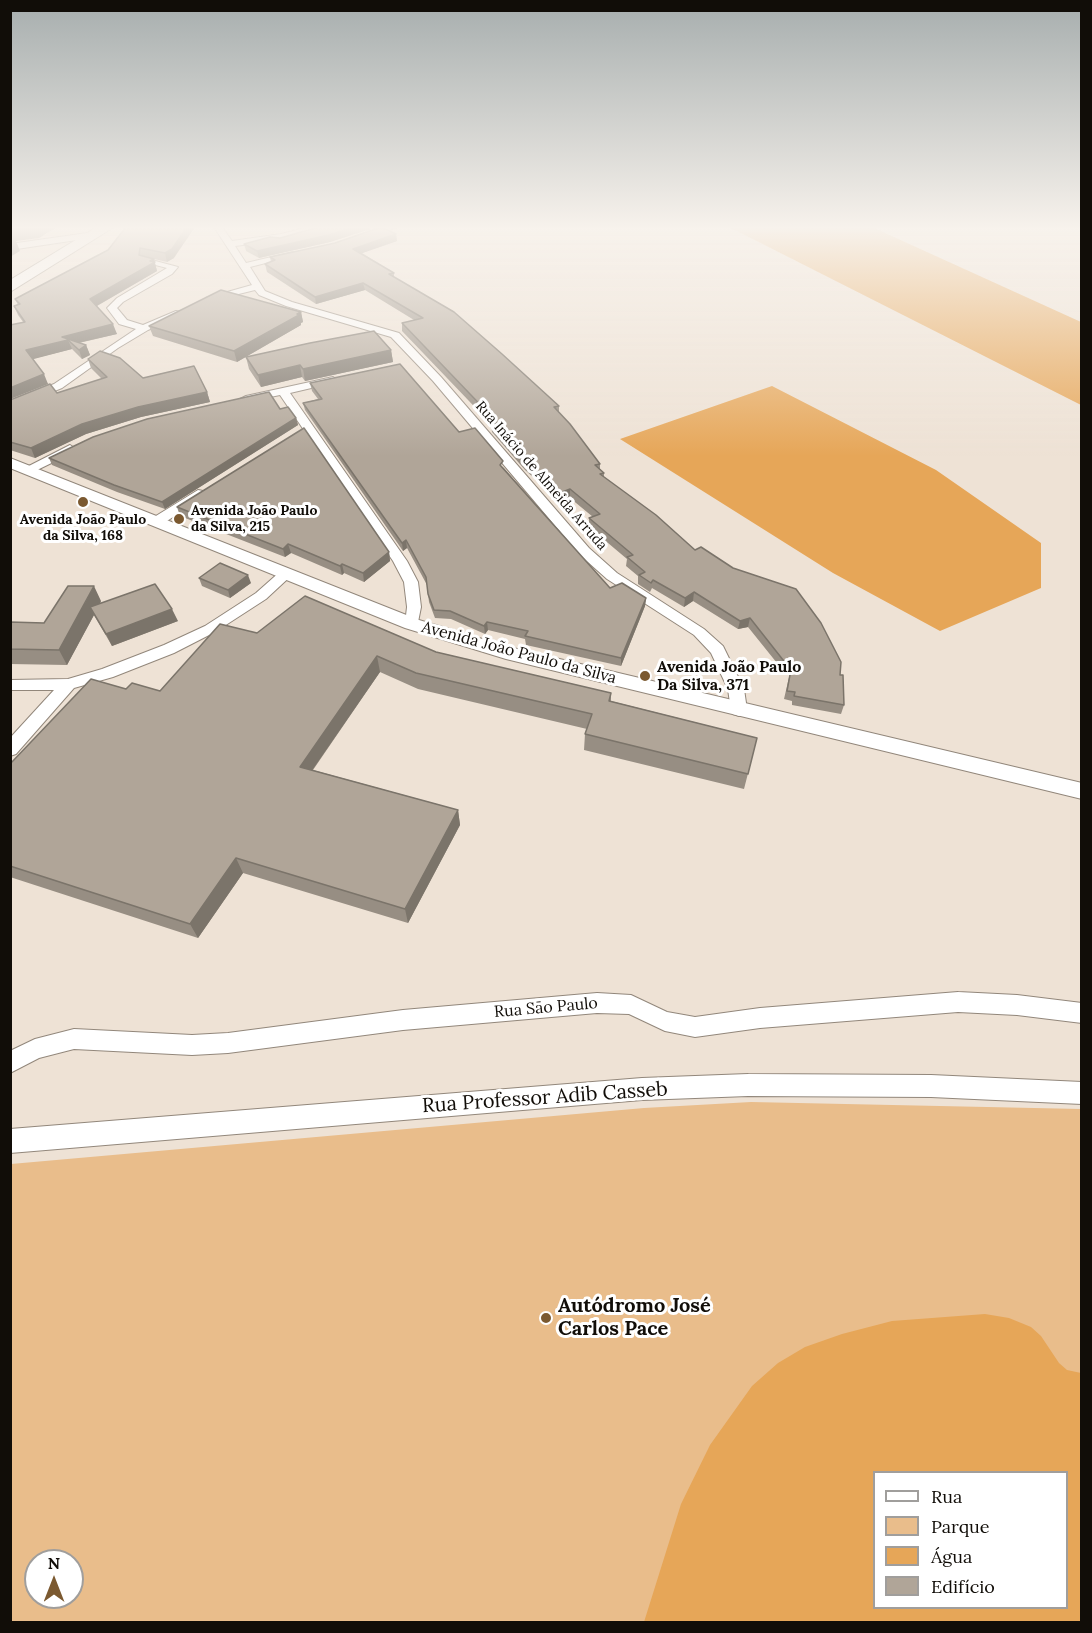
<!DOCTYPE html>
<meta charset="utf-8">
<style>
body{margin:0}
#map{position:relative;width:1092px;height:1633px;overflow:hidden;background:#eee2d5;font-family:Lora,serif}
canvas{display:block}
.frame{position:absolute;inset:0;border:12px solid #110d08;pointer-events:none}
.legend{position:absolute;left:873px;top:1471px;width:195px;height:138px;box-sizing:border-box;background:#fff;border:2px solid #a09e9c;margin:0;padding:8px 10px;list-style:none;font-size:18px;color:#110d08}
.legend li{display:flex;align-items:center;gap:12px;height:30px}
.legend b{width:30px;border:2px solid #a09e9c}
.north{position:absolute;left:24px;top:1549px;width:60px;height:60px;box-sizing:border-box;background:#fff;border:2px solid #a09e9c;border-radius:50%;rotate:0deg;font-size:16px;font-weight:700;line-height:24px;text-align:center;color:#110d08}
.north::after{content:'';display:block;margin:auto;width:21px;height:27px;background:#7b5930;clip-path:polygon(50% 0,100% 100%,50% 72%,0 100%)}
</style>
<div id="map">
<canvas width="1092" height="1633"></canvas>
<div class="frame"></div>
<ul class="legend">
<li><b style="height:8px;background:#fff"></b>Rua</li>
<li><b style="height:16px;background:#e9bd8b"></b>Parque</li>
<li><b style="height:16px;background:#e6a658"></b>Água</li>
<li><b style="height:16px;background:#b0a598"></b>Edifício</li>
</ul>
<div class="north">N</div>
</div>
<script>
const g = document.querySelector('canvas').getContext('2d');
g.lineJoin = 'round';
function fillPath(path, color) {
  g.fillStyle = color;
  g.fill(path, 'evenodd');
}
function toPath(rows) {
  const path = new Path2D();
  for (const r of rows) {
    path.moveTo(r[0], r[1]);
    for (let i = 2; i < r.length; i += 2) path.lineTo(r[i], r[i + 1]);
  }
  return path;
}
function trace(path, color, width, dash) {
  g.strokeStyle = color;
  g.lineWidth = width;
  g.lineCap = dash ? 'butt' : 'round';
  g.setLineDash(dash || []);
  g.stroke(path);
}
function write(font, color, halo, rows, align = 'center') {
  g.font = font + ' Lora,serif';
  g.lineWidth = 6;
  g.setLineDash([]);
  g.textBaseline = 'middle';
  g.strokeStyle = halo;
  g.fillStyle = color;
  for (const [text, x, y, turn = 0] of rows) {
    g.save();
    g.translate(x, y);
    g.rotate((+turn || 0) * Math.PI / 180);
    g.textAlign = isNaN(turn) ? turn : align;
    if (halo) g.strokeText(text, 0, 0);
    g.fillText(text, 0, 0);
    g.restore();
  }
}
fillPath(toPath([
 [751,1102,1081,1109,1081,1622,11,1622,11,1164,644,1108],
 [874,1472,1066,1472,1066,1608,874,1608],
 [36,1561,72,1561,72,1597,36,1597]
]), '#e9bd8b');
fillPath(toPath([
 [729,227,872,227,1081,322,1081,405],
 [772,386,936,470,1041,543,1041,588,940,631,833,573,620,439],
 [985,1314,1009,1318,1031,1327,1041,1336,1059,1363,1067,1370,1081,1373,1081,1622,644,1622,681,1504,710,1445,752,1386,778,1363,805,1347,842,1334,892,1321],
 [874,1472,1066,1472,1066,1608,874,1608]
]), '#e6a658');
const minor = toPath([
 [214,227,222,227,232,241,281,234,309,227,322,227,282,240,235,246,246,263,293,252,297,255,250,267,265,291,292,302,399,333,441,377,589,548,617,573,704,629,723,646,744,689,747,710,745,714,739,716,733,714,731,710,728,689,711,653,694,635,607,579,579,554,433,381,391,337,286,306,259,295,255,290,206,302,206,298,252,285,214,227],
 [385,227,397,227,366,239,359,237,385,227],
 [94,232,98,235,97,237,10,250,10,244,94,232],
 [144,258,178,267,172,274,123,302,117,308,127,320,143,325,176,311,180,312,180,316,148,330,118,348,62,388,10,409,10,402,54,384,136,329,119,324,107,308,117,298,167,268,144,262,144,258],
 [333,377,338,380,337,382,290,393,407,561,418,582,421,607,417,627,412,629,405,624,407,607,404,582,393,561,280,395,246,402,240,399,246,396,333,377],
 [70,445,76,449,74,452,33,472,29,473,23,469,70,445],
 [198,490,203,491,204,494,203,497,161,525,151,525,149,522,151,519,198,490],
 [287,569,294,573,266,599,215,632,174,653,113,677,74,688,16,754,10,756,10,738,54,690,10,690,10,680,68,679,102,669,164,645,205,626,256,593,282,570,287,569],
 [958,992,1017,995,1082,1003,1082,1023,1017,1015,958,1012,760,1028,695,1037,665,1031,629,1014,597,1013,403,1030,228,1053,192,1055,74,1049,39,1058,10,1073,10,1051,35,1039,74,1029,192,1035,228,1033,403,1010,597,993,631,995,667,1012,695,1017,760,1008,958,992],
 [748,1074,931,1075,1082,1082,1082,1104,931,1097,748,1096,642,1100,10,1153,10,1129,642,1078,748,1074]
]);
const tertiary = toPath([
 [10,458,419,620,509,647,1082,783,1082,799,506,659,405,628,10,468,10,458]
]);
const primary = toPath([
 [97,227,114,227,10,292,10,280,97,227]
]);
trace(minor, '#92877b', 2);
trace(tertiary, '#92877b', 2);
trace(primary, '#92877b', 2);
fillPath(minor, '#fff');
fillPath(tertiary, '#fff');
fillPath(primary, '#fff');
fillPath(toPath([
 [126,227,174,258,167,262,154,259,157,271,97,306,117,334,79,343,86,345,90,355,82,359,72,349,32,359,48,384,10,399,23,322,18,315,14,306,18,305,15,299,108,250],
 [319,227,370,227,370,229,330,242,259,258,246,251,244,244,280,238],
 [396,234,397,241,362,253,394,273,394,277,559,406,559,412,600,464,600,469,604,473,604,478,840,675,844,705,841,714,792,705,792,701,784,699,790,673,785,673,748,627,738,629,693,601,684,607,652,588,650,592,638,584,638,576,626,566,627,559,589,527,589,518,593,517,570,498,560,501,525,470,492,432,491,424,402,331,402,323,414,320,365,290,316,304,267,272,265,264,271,262,270,257],
 [301,312,303,322,301,323,301,325,237,362,153,336,149,326],
 [391,350,393,362,305,381,302,377,261,387,249,369,246,357],
 [88,359,143,378,207,392,210,402,141,417,86,434,35,458,10,450,10,400,57,393,102,379,91,368],
 [310,383,459,432,504,468,610,588,646,598,645,606,621,666,526,645,525,639,488,630,485,634,451,619,435,618,429,602,427,585,407,548,403,551,305,410,303,403,318,399,312,391],
 [280,409,296,418,298,425,165,509,117,492,52,465,49,458],
 [177,507,389,552,390,561,364,582,344,573,342,575,291,553,285,557,180,516],
 [199,578,251,583,230,598,202,586],
 [101,601,100,604,178,621,112,646,94,615,67,665,10,664,10,622,44,623],
 [257,633,436,652,611,693,611,701,757,738,744,789,584,750,585,734,587,729,418,689,380,672,313,770,458,810,460,825,408,923,243,873,198,938,10,877,10,764,126,689,160,691]
]), '#978e83');
fillPath(toPath([
 [20,227,57,227,39,238,16,241,20,251,10,257,10,228],
 [187,227,195,227,174,258,167,262,165,253],
 [354,227,370,227,370,229,330,242,259,258,257,251],
 [396,234,397,241,354,256,353,249],
 [154,259,157,271,93,308,90,299],
 [363,283,365,290,316,304,315,297],
 [301,312,303,322,301,323,301,325,237,362,234,351],
 [113,324,117,334,73,344,68,340,72,349,30,360,26,350,62,337],
 [86,345,90,355,82,359,79,350],
 [391,350,393,362,305,381,303,369],
 [300,365,302,377,261,387,258,375],
 [44,374,48,384,10,399,10,388],
 [207,392,210,402,141,417,86,434,35,458,31,448,82,424,138,407],
 [296,418,298,425,165,509,162,502],
 [570,489,570,498,560,501,560,493],
 [406,540,407,548,403,551,402,543],
 [288,544,291,553,285,557,283,549],
 [389,552,390,561,364,582,363,573],
 [342,564,344,573,342,575,340,566],
 [248,575,251,583,230,598,228,590],
 [94,586,101,601,94,614,90,607,94,615,67,665,59,650],
 [694,592,693,601,684,607,685,598],
 [646,598,645,606,621,666,621,658],
 [172,609,178,621,112,646,106,634],
 [750,618,748,627,738,629,740,621],
 [487,622,488,630,485,634,484,626],
 [377,656,380,672,304,782,300,767],
 [458,810,460,825,408,923,405,909],
 [236,858,243,873,198,938,190,924]
]), '#7b746a');
const building = toPath([
 [126,227,187,227,172,249,165,253,140,248,139,255,154,259,150,261,155,262,90,299,113,324,62,337,86,345,79,350,68,340,26,350,44,374,10,388,10,325,25,322,14,306,20,304,15,299,108,250,126,227],
 [319,227,354,227,329,235,257,251,244,244,270,237,280,238,319,227],
 [381,227,396,234,353,249,394,273,389,274,454,312,502,354,559,406,554,407,570,424,600,464,595,465,604,473,600,474,656,515,695,550,701,547,733,568,796,589,821,623,841,662,840,675,843,675,844,705,794,696,795,692,787,691,792,664,787,665,750,618,740,621,694,592,685,598,653,580,651,583,639,575,645,572,627,557,633,555,589,518,600,514,570,489,560,493,524,462,491,424,497,423,493,418,402,323,423,318,363,283,315,297,265,264,275,260,270,257,335,243,381,227],
 [221,290,301,312,297,314,299,315,234,351,149,326,221,290],
 [374,331,391,350,303,369,300,365,258,375,246,357,310,343,374,331],
 [100,351,120,358,143,378,194,366,207,392,138,407,82,424,31,448,10,442,10,400,50,384,57,393,107,377,88,359,100,351],
 [400,364,459,432,475,428,503,461,500,465,610,588,622,583,646,598,621,658,525,636,528,631,487,622,484,626,450,611,434,610,428,594,426,577,406,540,402,543,303,403,322,399,310,383,400,364],
 [269,392,280,409,288,407,296,418,162,502,114,485,49,458,93,437,147,419,269,392],
 [304,428,389,552,363,573,342,564,340,566,288,544,283,549,177,507,304,428],
 [220,563,248,575,228,590,199,578,220,563],
 [155,584,172,609,106,634,90,607,155,584],
 [68,586,94,586,59,650,10,649,10,622,44,623,68,586],
 [305,596,436,652,611,693,609,701,757,738,748,774,585,734,592,714,416,673,377,656,300,767,458,810,405,909,236,858,190,924,10,866,10,764,91,679,126,689,132,683,160,691,220,624,257,633,305,596]
]);
fillPath(building, '#b0a598');
trace(building, '#7b746a', 1.5);
const sky = g.createLinearGradient(0, 0, 0, 456);
sky.addColorStop(0, '#a7aeae');
sky.addColorStop(0.5, '#f7f2ec');
sky.addColorStop(1, '#f7f2ec00');
g.fillStyle = sky;
g.fillRect(0, 0, 1092, 456);
for (const [x, y, r, color] of [
 [83,502,6,"#7b5930"],
 [179,519,6,"#7b5930"],
 [645,676,6,"#7b5930"],
 [546,1318,6,"#7b5930"]
]) {
  const dot = new Path2D();
  dot.arc(x, y, r, 0, 2 * Math.PI);
  g.fillStyle = color;
  g.fill(dot);
  trace(dot, '#fff', 2);
}
write('14px', '#110d08', '#fff', [
 ["Rua Inácio de Almeida Arruda",541,476,49]
]);
write('bold 14px', '#110d08', '#fff', [
 ["Avenida João Paulo",191,511],
 ["da Silva, 215",191,527],
 ["Avenida João Paulo",83,520,"center"],
 ["da Silva, 168",83,536,"center"]
], 'left');
write('16px', '#110d08', '#fff', [
 ["Avenida João Paulo da Silva",519,653,15],
 ["Rua Sāo Paulo",546,1008,-5]
]);
write('bold 16px', '#110d08', '#fff', [
 ["Avenida João Paulo",657,667],
 ["Da Silva, 371",657,685]
], 'left');
write('20px', '#110d08', '#fff', [
 ["Rua Professor Adib Casseb",545,1098,-4]
]);
write('bold 20px', '#110d08', '#fff', [
 ["Autódromo José",558,1306],
 ["Carlos Pace",558,1329]
], 'left');
</script>
